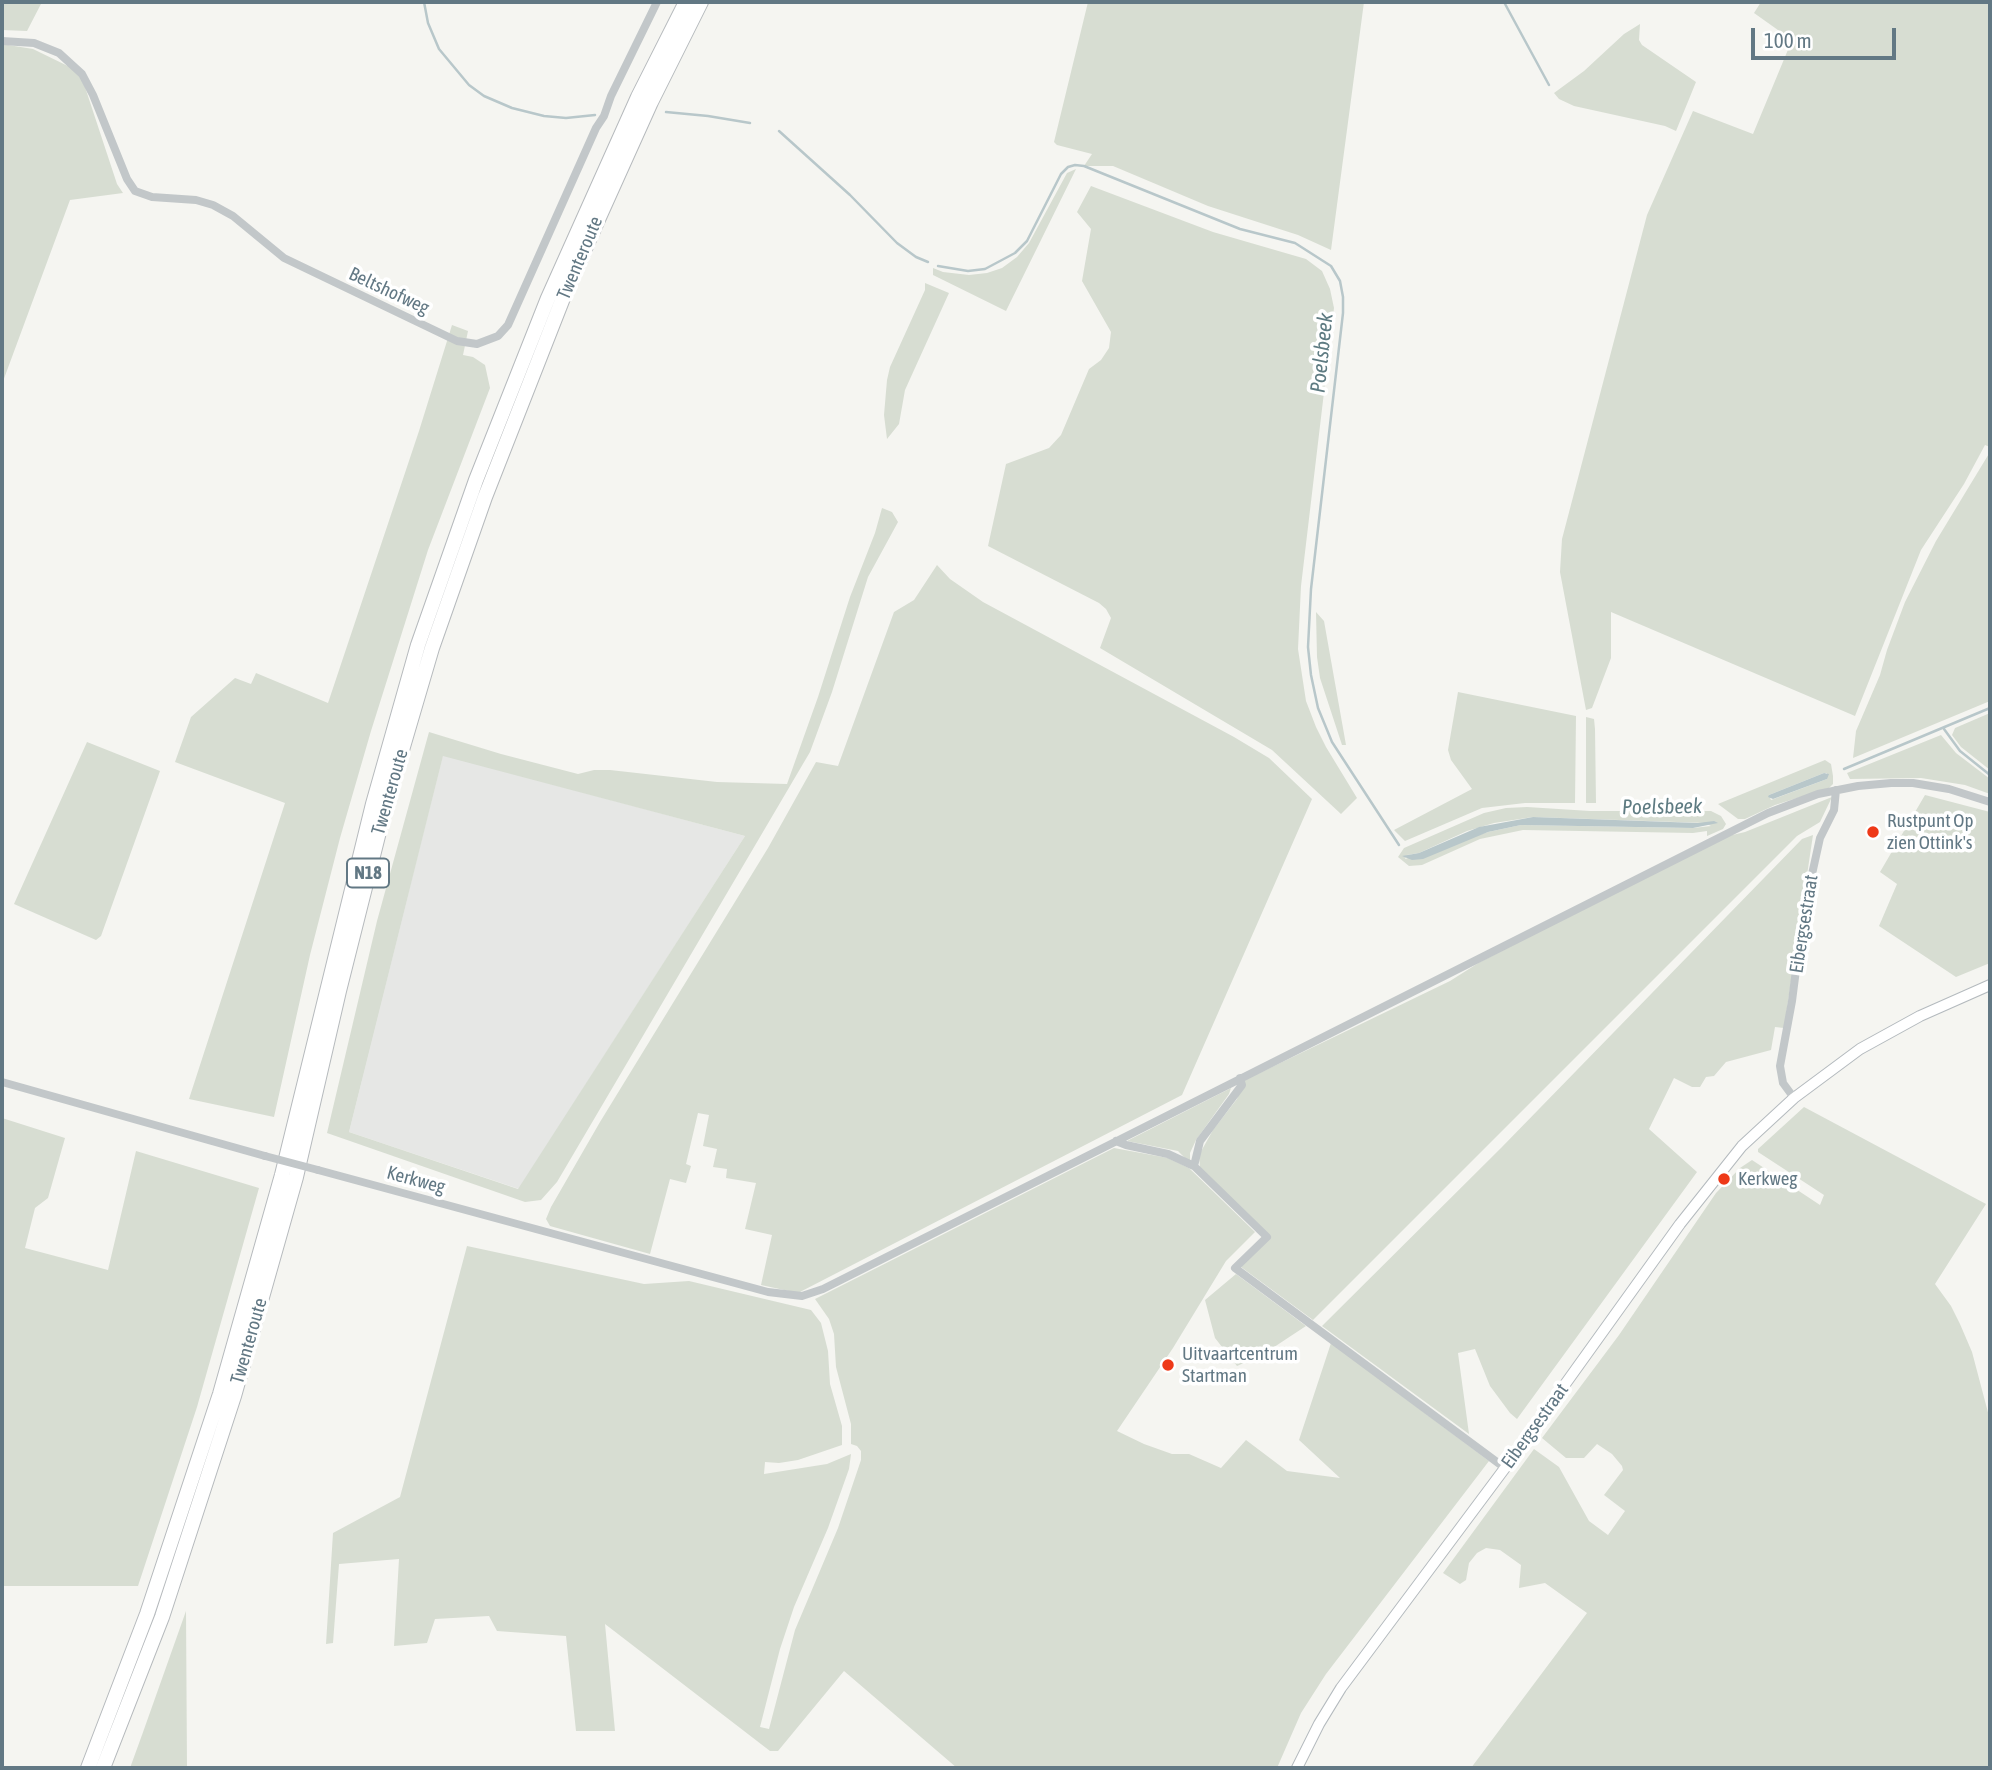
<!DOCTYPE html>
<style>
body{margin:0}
#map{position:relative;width:1992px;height:1770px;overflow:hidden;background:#f5f5f1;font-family:"Asap Condensed",sans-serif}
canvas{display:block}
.frame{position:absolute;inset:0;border:4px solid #627884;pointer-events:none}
.scale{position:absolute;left:1751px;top:28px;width:145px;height:32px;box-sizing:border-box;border:4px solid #627884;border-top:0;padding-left:9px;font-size:21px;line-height:24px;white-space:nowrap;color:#627884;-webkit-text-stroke:5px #fff;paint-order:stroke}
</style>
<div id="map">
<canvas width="1992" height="1770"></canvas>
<div class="frame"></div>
<div class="scale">100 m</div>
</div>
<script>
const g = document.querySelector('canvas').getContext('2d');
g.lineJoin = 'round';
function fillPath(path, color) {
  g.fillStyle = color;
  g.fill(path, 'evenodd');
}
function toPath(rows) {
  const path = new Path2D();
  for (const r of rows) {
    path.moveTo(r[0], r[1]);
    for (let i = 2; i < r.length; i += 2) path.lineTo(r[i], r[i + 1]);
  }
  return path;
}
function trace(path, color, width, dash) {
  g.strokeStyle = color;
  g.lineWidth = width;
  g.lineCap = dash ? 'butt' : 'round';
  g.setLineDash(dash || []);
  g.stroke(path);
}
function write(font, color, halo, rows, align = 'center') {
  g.font = font + ' "Asap Condensed",sans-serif';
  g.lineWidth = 7;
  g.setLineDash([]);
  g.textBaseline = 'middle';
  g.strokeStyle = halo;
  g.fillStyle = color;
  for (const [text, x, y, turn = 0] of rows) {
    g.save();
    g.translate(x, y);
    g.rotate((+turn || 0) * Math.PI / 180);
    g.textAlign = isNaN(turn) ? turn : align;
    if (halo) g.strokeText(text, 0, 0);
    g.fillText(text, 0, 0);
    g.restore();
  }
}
fillPath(toPath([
 [443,755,745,836,519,1189,349,1132]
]), '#e6e7e5');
fillPath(toPath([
 [2,2,42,2,27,31,2,30],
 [1088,2,1364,2,1331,250,1298,235,1208,206,1113,166,1084,166,1092,154,1057,145,1054,142],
 [1761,2,1990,2,1990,447,1985,445,1964,484,1921,550,1855,716,1611,612,1611,658,1592,708,1586,710,1560,572,1562,539,1647,215,1693,111,1753,134,1792,40,1754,13],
 [1640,24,1639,40,1642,45,1696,82,1676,131,1665,126,1574,106,1559,99,1554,93,1584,71,1624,34],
 [2,44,33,49,76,70,85,87,117,184,123,193,70,200,2,384],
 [1076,169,1006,311,933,275,933,268,943,272,969,275,987,273,1002,268,1017,257,1029,243,1067,173],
 [1091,186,1213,232,1306,259,1322,271,1330,289,1334,308,1301,586,1298,649,1306,701,1316,727,1326,747,1357,798,1341,814,1272,750,1100,648,1111,618,1106,609,1099,603,988,546,1006,464,1049,448,1061,435,1089,369,1101,360,1109,348,1111,332,1082,281,1091,229,1077,212],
 [925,283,949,293,905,390,899,424,887,439,884,415,887,380,890,367,925,290],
 [452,325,468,331,463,355,473,357,485,365,490,388,428,550,371,731,340,838,310,955,274,1117,189,1099,285,803,175,762,191,717,235,678,251,684,256,673,328,703,419,431],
 [1990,452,1990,701,1853,758,1856,731,1880,675,1887,650,1905,602,1936,541],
 [882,508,892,512,898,522,868,577,832,692,810,752,557,1182,541,1200,525,1202,327,1133,377,921,429,732,501,754,578,774,594,770,610,770,717,782,787,784,818,697,850,597,875,533],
 [443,756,745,836,518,1189,349,1132],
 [937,565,950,579,983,602,1234,737,1269,758,1312,799,1182,1095,798,1293,761,1285,772,1235,745,1229,756,1183,726,1178,727,1169,713,1167,717,1149,703,1146,709,1115,698,1113,686,1164,691,1166,686,1183,670,1179,650,1254,550,1226,546,1219,551,1207,600,1122,768,848,816,762,838,766,894,612,914,600],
 [1316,612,1324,621,1346,745,1342,745,1320,678,1317,657],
 [1458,692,1576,716,1575,803,1525,803,1482,808,1405,841,1394,830,1472,789,1451,760,1448,750],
 [1990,713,1990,770,1961,747,1952,735,1955,728],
 [1586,717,1594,719,1595,729,1596,803,1586,803],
 [1941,735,1956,753,1990,779,1990,794,1965,785,1921,778,1850,779,1847,773],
 [87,742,160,771,101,936,96,940,14,904],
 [1825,760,1831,764,1833,776,1833,784,1829,788,1775,805,1745,819,1738,819,1718,804],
 [1824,773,1827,773,1827,779,1771,800,1769,795],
 [1925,795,1990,812,1990,963,1956,977,1879,926,1897,884,1880,872],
 [1832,797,1820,822,1797,836,1313,1320,1241,1267,1271,1237,1200,1168,1199,1155,1213,1130,1237,1099,1243,1081,1450,981,1480,962,1724,837,1745,832],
 [1527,807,1590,811,1711,811,1721,816,1726,824,1723,829,1707,836,1707,831,1693,833,1523,830,1480,839,1422,865,1409,866,1398,857,1404,848,1484,813,1506,808],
 [1533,817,1705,823,1711,826,1693,828,1521,825,1488,832,1405,859,1407,855,1419,853,1467,831,1494,823],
 [1813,835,1784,1028,1775,1027,1771,1050,1726,1062,1714,1076,1706,1077,1700,1087,1692,1087,1674,1078,1649,1129,1697,1172,1517,1419,1510,1413,1490,1386,1475,1349,1458,1353,1469,1434,1322,1326,1501,1148,1802,839],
 [1231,1088,1229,1094,1196,1140,1190,1153,1190,1163,1178,1151,1127,1141],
 [1804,1107,1986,1204,1935,1284,1951,1306,1960,1324,1972,1352,1990,1420,1990,1768,1471,1768,1587,1613,1545,1583,1519,1588,1521,1565,1500,1550,1486,1548,1477,1553,1469,1563,1466,1580,1460,1584,1443,1573,1534,1449,1559,1467,1589,1521,1608,1535,1625,1511,1604,1495,1623,1470,1622,1466,1612,1454,1597,1444,1584,1458,1566,1458,1542,1438,1619,1335,1716,1193,1740,1168,1752,1160,1820,1205,1824,1195,1758,1152,1758,1149],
 [2,1118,65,1138,48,1198,35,1208,25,1248,108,1270,136,1151,259,1188,197,1407,138,1586,2,1586],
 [1114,1148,1168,1158,1189,1168,1255,1232,1226,1261,1173,1348,1117,1431,1144,1444,1172,1454,1189,1454,1221,1468,1246,1440,1287,1471,1340,1478,1299,1440,1331,1343,1489,1461,1326,1674,1301,1713,1277,1768,957,1768,844,1671,778,1751,770,1751,605,1624,615,1731,576,1731,566,1636,497,1631,489,1616,435,1619,427,1643,394,1646,399,1559,339,1564,333,1643,326,1644,333,1533,400,1497,467,1246,644,1284,689,1281,811,1310,821,1323,828,1351,830,1384,842,1426,842,1445,798,1460,779,1463,765,1462,764,1474,827,1464,851,1454,849,1469,828,1528,794,1607,780,1649,760,1727,769,1729,795,1630,838,1528,861,1460,861,1451,857,1446,851,1444,851,1424,836,1367,834,1334,829,1319,815,1299],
 [1236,1274,1306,1326,1262,1355,1237,1366,1215,1338,1205,1300],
 [186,1611,187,1768,130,1768,142,1735]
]), '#d7ddd2');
fillPath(toPath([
 [1824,773,1829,774,1827,779,1773,799,1768,797,1769,795],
 [1533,817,1698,823,1714,821,1718,823,1693,828,1521,825,1488,832,1423,859,1412,860,1402,856,1419,853,1479,827]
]), '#b8c7ca');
trace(toPath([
 [424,2,428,23,439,49,469,85,484,96,512,108,544,116,566,118,595,115],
 [1504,2,1549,85],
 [666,112,708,116,750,123],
 [779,131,850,195,897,243,916,257,928,262],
 [938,266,968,271,985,269,1015,253,1027,241,1061,174,1068,167,1075,165,1084,166,1240,229,1295,243,1331,266,1340,281,1343,297,1343,313,1311,589,1308,647,1311,675,1318,708,1332,742,1399,845],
 [1944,729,1960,751,1990,775],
 [1844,769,1990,708]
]), '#b8c7ca', 2.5);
const secondary = toPath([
 [1297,1768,1319,1724,1341,1688,1505,1468,1680,1224,1742,1146,1794,1098,1860,1049,1920,1016,1990,985]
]);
const highway = toPath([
 [88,1768,147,1614,220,1394,282,1175,373,804,418,645,476,480,548,298,638,97,686,2],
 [103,1768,162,1617,234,1396,296,1177,339,991,385,808,432,648,485,497,565,293,651,102,701,2]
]);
trace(secondary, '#b4babe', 12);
trace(highway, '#b6babd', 16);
trace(toPath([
 [2,41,34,43,59,53,82,74,93,95,127,179,135,191,152,197,196,200,213,205,233,216,284,258,457,341,477,344,498,336,508,325,596,128,604,116,611,96,657,2],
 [2,1082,265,1156],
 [1794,1098,1783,1083,1780,1066,1792,1001,1803,915,1820,838,1834,810,1836,790],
 [1116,1141,1126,1145,1168,1154,1194,1166,1267,1237,1235,1268,1505,1468],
 [1194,1166,1200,1141,1242,1085,1240,1078],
 [318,1170,768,1292,802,1296,823,1289,1768,813,1818,794,1858,786,1891,783,1913,783,1949,789,1990,802]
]), '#c2c7c9', 8);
trace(secondary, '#fff', 10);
trace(highway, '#fff', 14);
trace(toPath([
 [265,1156,318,1170]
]), '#c2c7c9', 8);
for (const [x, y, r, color] of [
 [1873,832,7,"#ee3918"],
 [1724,1179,7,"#ee3918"],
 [1168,1365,7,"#ee3918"]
]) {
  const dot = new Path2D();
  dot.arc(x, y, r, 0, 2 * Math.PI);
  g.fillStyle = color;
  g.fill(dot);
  trace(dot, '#fff', 2.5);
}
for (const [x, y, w] of [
 [368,873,42]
]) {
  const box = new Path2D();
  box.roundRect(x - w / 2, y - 14.5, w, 29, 5);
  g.fillStyle = '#fff';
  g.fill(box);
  trace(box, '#627884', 2);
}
write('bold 18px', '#627884', null, [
 ["N18",368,873]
]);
write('19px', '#627884', '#fff', [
 ["Twenteroute",580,258,-67],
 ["Beltshofweg",389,291,25],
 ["Twenteroute",390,792,-74],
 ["Eibergsestraat",1804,924,-81],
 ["Kerkweg",416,1180,15],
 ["Twenteroute",249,1341,-74],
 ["Eibergsestraat",1535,1426,-54]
]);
write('19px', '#627884', '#fff', [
 ["Rustpunt Op",1887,821],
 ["zien Ottink's",1887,843],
 ["Kerkweg",1738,1179],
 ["Uitvaartcentrum",1182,1354],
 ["Startman",1182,1376]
], 'left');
write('italic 21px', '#5e7b82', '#fff', [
 ["Poelsbeek",1322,353,-84],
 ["Poelsbeek",1662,807,-1]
]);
</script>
